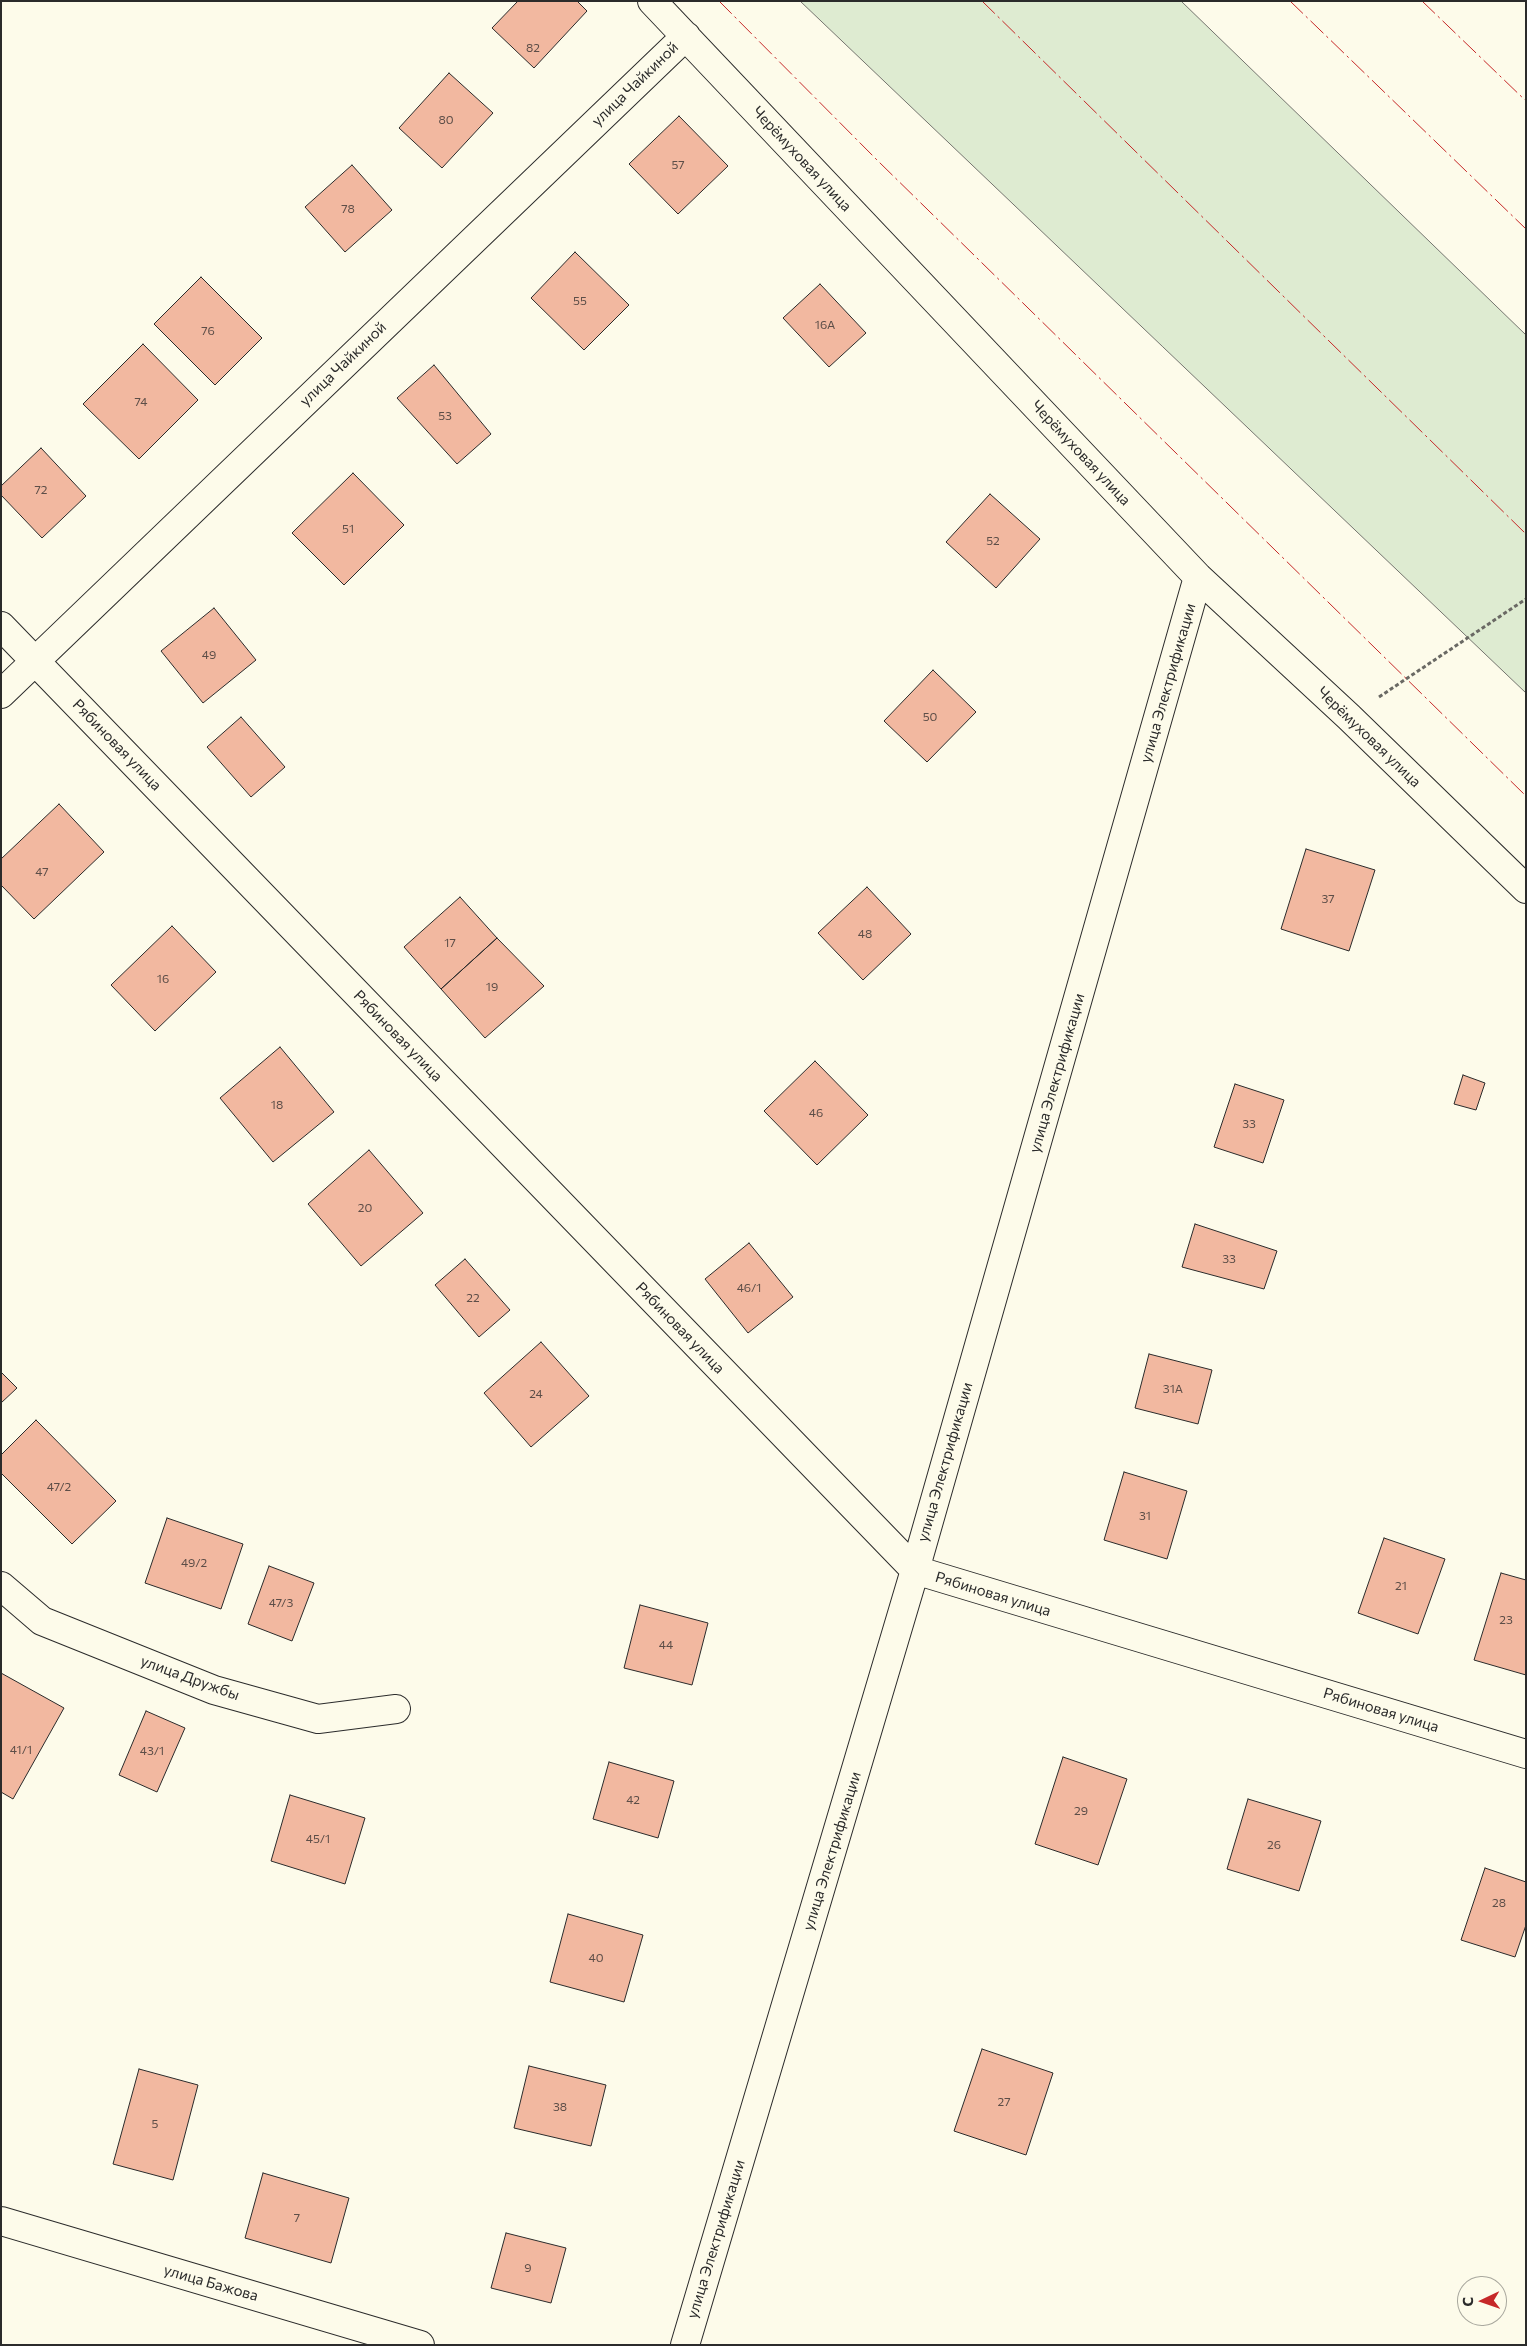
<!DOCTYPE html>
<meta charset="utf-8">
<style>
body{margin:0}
#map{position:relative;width:1527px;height:2346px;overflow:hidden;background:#fdfbea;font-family:Commissioner,sans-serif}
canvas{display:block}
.frame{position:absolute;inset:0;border:2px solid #2b2b2b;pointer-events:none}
.north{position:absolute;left:1457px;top:2276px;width:50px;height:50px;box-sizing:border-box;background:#fdfbea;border:1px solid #a9a89e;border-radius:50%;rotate:267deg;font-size:14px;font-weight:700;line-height:20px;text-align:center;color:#2b2b2b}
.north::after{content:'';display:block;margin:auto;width:18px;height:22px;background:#c62828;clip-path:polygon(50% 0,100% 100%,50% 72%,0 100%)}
</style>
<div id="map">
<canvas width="1527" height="2346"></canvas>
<div class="frame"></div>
<div class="north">С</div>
</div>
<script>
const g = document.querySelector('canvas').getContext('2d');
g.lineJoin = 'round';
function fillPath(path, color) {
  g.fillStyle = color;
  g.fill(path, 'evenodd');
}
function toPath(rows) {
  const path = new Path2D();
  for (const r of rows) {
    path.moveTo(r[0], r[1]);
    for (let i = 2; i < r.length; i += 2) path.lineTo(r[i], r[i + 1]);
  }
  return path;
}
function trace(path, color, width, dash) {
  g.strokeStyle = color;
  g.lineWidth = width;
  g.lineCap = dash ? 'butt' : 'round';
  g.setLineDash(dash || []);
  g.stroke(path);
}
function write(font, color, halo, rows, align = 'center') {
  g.font = font + ' Commissioner,sans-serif';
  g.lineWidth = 4;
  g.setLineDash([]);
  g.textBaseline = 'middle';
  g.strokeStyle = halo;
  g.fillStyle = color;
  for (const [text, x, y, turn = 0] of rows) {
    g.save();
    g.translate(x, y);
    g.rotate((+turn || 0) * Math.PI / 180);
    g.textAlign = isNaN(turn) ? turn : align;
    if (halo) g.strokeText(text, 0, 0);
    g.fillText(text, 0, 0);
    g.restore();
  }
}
const green = toPath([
 [800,1,1181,1,1526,335,1526,693,800,1]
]);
fillPath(green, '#deebd1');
trace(green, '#74746e', 1);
const building = toPath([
 [518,1,577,1,587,11,534,68,492,28,518,1],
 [449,73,493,113,442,168,399,128,449,73],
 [679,116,728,166,678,214,629,164,679,116],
 [352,165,392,210,345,252,305,207,352,165],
 [575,252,629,305,584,350,531,298,575,252],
 [201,277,262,338,215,385,154,324,201,277],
 [820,284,866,333,829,367,783,318,820,284],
 [143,344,198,400,139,459,83,404,143,344],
 [434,365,491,434,457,464,397,398,434,365],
 [41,448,86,496,42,538,1,495,1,486,41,448],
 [353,473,404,525,344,585,292,533,353,473],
 [990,494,1040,539,996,588,946,542,990,494],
 [214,608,256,660,203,703,161,651,214,608],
 [933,670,976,712,927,762,884,721,933,670],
 [241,717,285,767,251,797,207,747,241,717],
 [59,804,104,852,34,919,1,885,1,859,59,804],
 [1306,849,1375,870,1349,951,1281,929,1306,849],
 [867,887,911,934,863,980,818,933,867,887],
 [460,897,497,938,441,989,404,947,460,897],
 [172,926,216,972,155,1031,111,985,172,926],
 [497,938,544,986,485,1038,441,989,497,938],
 [280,1047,334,1112,273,1162,220,1098,280,1047],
 [815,1061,868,1115,817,1165,764,1111,815,1061],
 [1463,1075,1485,1083,1476,1110,1454,1104,1463,1075],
 [1235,1084,1284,1100,1263,1163,1214,1147,1235,1084],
 [369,1150,423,1213,361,1266,308,1204,369,1150],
 [1195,1224,1277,1251,1264,1289,1182,1267,1195,1224],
 [749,1243,793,1297,748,1333,705,1279,749,1243],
 [465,1259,510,1310,479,1337,435,1285,465,1259],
 [541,1342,589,1396,531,1447,484,1393,541,1342],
 [1149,1354,1212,1370,1198,1424,1135,1408,1149,1354],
 [1,1372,17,1388,1,1403,1,1372],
 [36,1420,116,1501,72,1544,1,1473,1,1455,36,1420],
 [1124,1472,1187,1491,1167,1559,1104,1540,1124,1472],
 [167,1518,243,1544,221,1609,145,1583,167,1518],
 [1384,1538,1445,1559,1418,1634,1358,1613,1384,1538],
 [269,1566,314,1583,292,1641,248,1624,269,1566],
 [1501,1573,1526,1580,1526,1675,1474,1660,1501,1573],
 [640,1605,708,1623,692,1685,624,1668,640,1605],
 [1,1673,64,1708,13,1799,1,1792,1,1673],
 [146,1711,185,1728,157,1792,119,1775,146,1711],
 [1063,1757,1127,1779,1098,1865,1035,1844,1063,1757],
 [609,1762,674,1781,658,1838,593,1819,609,1762],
 [290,1795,365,1818,345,1884,271,1861,290,1795],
 [1248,1799,1321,1821,1299,1891,1227,1869,1248,1799],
 [1485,1868,1526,1882,1526,1925,1515,1957,1461,1940,1485,1868],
 [568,1914,643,1935,624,2002,550,1982,568,1914],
 [982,2049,1053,2073,1026,2155,954,2131,982,2049],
 [529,2066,606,2085,591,2146,514,2128,529,2066],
 [139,2069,198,2085,173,2180,113,2164,139,2069],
 [263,2173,349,2198,331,2263,245,2238,263,2173],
 [506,2233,566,2248,551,2303,491,2288,506,2233]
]);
fillPath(building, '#f2b8a0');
trace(building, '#2b2b2b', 1);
const street = toPath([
 [652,1,1198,577,1349,717,1526,889],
 [1,626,915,1570,1526,1754],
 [1,694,686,36],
 [1,1586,42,1621,214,1690,318,1719,396,1709],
 [1,2221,420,2345],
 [685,2345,915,1570,1198,577]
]);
trace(street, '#2b2b2b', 30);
trace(toPath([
 [1379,697,1526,599]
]), '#6a6964', 3, [4, 2.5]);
trace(street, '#fdfbea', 28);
trace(toPath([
 [719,1,878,161,1526,796],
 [982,1,1526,534],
 [1290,1,1526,229],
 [1422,1,1526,101]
]), '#c62828', 1, [18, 4, 2.5, 4]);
write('12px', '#5d4e48', null, [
 ["82",533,48],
 ["80",446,120],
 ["57",678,165],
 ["78",348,209],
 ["55",580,301],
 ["16А",825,325],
 ["76",208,331],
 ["74",141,402],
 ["53",445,416],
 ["72",41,490],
 ["51",348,529],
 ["52",993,541],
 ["49",209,655],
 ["50",930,717],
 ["47",42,872],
 ["37",1328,899],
 ["48",865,934],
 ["17",450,943],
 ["16",163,979],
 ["19",492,987],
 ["18",277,1105],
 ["46",816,1113],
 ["33",1249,1124],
 ["20",365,1208],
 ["33",1229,1259],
 ["46/1",749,1288],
 ["22",473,1298],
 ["31А",1173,1389],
 ["24",536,1394],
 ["47/2",59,1487],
 ["31",1145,1516],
 ["49/2",194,1563],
 ["21",1401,1586],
 ["47/3",281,1603],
 ["23",1506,1620],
 ["44",666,1645],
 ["41/1",21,1750],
 ["43/1",152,1751],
 ["42",633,1800],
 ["29",1081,1811],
 ["45/1",318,1839],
 ["26",1274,1845],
 ["28",1499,1903],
 ["40",596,1958],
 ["27",1004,2102],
 ["38",560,2107],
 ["5",155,2124],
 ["7",297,2218],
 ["9",528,2268]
]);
write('15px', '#2b2b2b', '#fdfbea', [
 ["улица Чайкиной",635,84,-44],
 ["Черёмуховая улица",802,159,47],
 ["улица Чайкиной",343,364,-44],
 ["Черёмуховая улица",1081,453,47],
 ["улица Электрификации",1168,683,-74],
 ["Черёмуховая улица",1369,737,44],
 ["Рябиновая улица",117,745,46],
 ["Рябиновая улица",398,1036,46],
 ["улица Электрификации",1057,1073,-74],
 ["Рябиновая улица",680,1328,46],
 ["улица Электрификации",945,1462,-74],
 ["Рябиновая улица",993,1594,17],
 ["улица Дружбы",190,1678,20],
 ["Рябиновая улица",1381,1710,17],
 ["улица Электрификации",832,1851,-73],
 ["улица Электрификации",716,2239,-73],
 ["улица Бажова",211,2283,16]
]);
</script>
